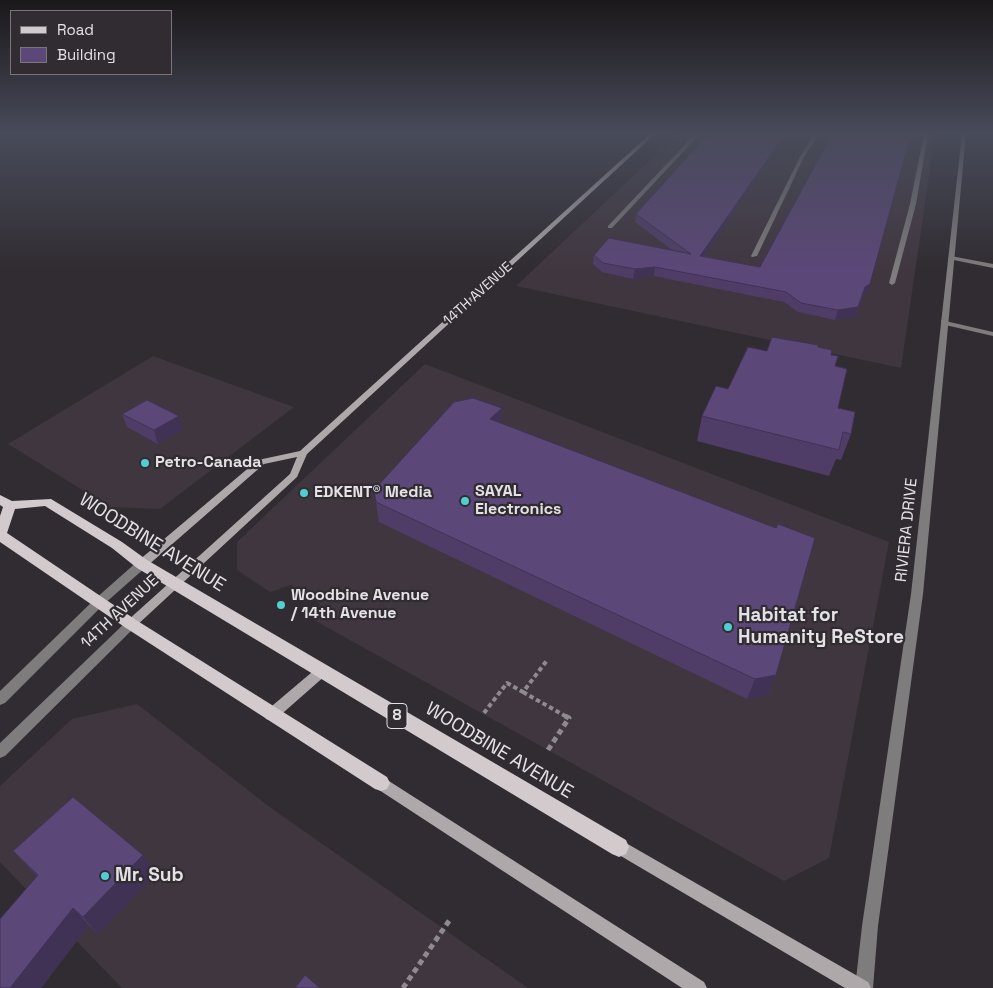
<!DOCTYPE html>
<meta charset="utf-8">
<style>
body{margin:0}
#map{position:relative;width:993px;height:988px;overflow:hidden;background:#312c31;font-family:"Space Grotesk",sans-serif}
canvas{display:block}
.legend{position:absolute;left:10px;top:10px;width:162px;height:65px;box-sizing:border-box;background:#312c31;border:1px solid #797579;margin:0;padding:6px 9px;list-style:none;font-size:15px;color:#e5e2e5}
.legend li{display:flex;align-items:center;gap:10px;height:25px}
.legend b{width:25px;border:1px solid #797579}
</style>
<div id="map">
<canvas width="993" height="988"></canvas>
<ul class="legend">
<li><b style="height:6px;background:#d2cacc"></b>Road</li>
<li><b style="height:14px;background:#5c4779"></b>Building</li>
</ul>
</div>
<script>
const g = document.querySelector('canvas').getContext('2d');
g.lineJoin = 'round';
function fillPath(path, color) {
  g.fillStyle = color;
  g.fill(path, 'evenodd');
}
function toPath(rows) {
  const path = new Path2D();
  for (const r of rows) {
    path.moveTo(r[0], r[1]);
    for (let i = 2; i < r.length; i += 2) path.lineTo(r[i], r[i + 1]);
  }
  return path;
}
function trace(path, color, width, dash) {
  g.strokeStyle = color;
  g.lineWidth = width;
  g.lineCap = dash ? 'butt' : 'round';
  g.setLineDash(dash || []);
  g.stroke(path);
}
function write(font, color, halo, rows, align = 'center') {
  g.font = font + ' "Space Grotesk",sans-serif';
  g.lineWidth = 4.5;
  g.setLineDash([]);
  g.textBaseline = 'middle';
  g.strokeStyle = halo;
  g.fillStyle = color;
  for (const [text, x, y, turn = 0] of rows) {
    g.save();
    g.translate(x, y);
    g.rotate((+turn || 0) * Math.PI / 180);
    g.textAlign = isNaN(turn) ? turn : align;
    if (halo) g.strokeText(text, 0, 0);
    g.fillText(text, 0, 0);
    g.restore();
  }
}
fillPath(toPath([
 [678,134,935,134,901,368,516,286],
 [153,356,294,407,160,509,110,507,8,444],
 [425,364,889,542,829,858,784,881,312,619,320,604,291,585,270,592,237,570,237,542],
 [137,704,271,808,528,988,122,988,0,862,0,786,72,719]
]), '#40363f');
trace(toPath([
 [523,692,567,717],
 [484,713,507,683,523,692,548,659]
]), '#8e8a8e', 4, [4.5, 3]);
trace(toPath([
 [548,750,569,718,565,716],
 [403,988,451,918]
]), '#8e8a8e', 5, [5.5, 4]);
fillPath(toPath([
 [695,134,700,134,612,228,608,228,608,226,695,134],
 [814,134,819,134,804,157,757,256,752,257,751,256,800,157,814,134],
 [924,134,928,134,916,204,895,283,892,285,889,283,910,204,924,134],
 [951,256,993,264,993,268,949,259,948,258,951,256],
 [941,320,993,332,993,336,941,324,941,320]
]), '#7f7c7d');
fillPath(toPath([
 [962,134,966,134,923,594,878,926,873,988,855,988,862,926,911,594,962,134],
 [99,598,103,599,105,602,103,605,5,703,0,705,0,691,95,599,99,598],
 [131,619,135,621,137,624,135,627,5,756,0,758,0,743,127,621,131,619]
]), '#7f7c7d');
fillPath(toPath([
 [142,560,146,561,148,564,146,567,103,605,99,606,95,605,93,602,95,599,138,561,142,560]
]), '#7f7c7d');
fillPath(toPath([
 [650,134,655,134,307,454,297,477,135,627,131,629,127,627,125,624,127,621,290,474,297,457,264,464,146,567,138,567,136,564,138,561,258,460,300,451,650,134],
 [322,666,326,667,328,671,326,675,276,719,271,721,266,719,264,715,266,711,318,667,322,666],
 [381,776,704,982,707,988,682,988,376,788,374,783,376,778,381,776],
 [619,839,868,982,871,988,845,988,614,852,611,847,614,842,619,839]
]), '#aea8aa');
fillPath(toPath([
 [0,495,12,501,51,499,122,542,147,560,626,840,629,847,626,854,619,857,612,854,137,568,112,548,45,506,15,509,7,533,136,620,387,777,390,783,387,789,381,791,375,789,126,628,0,542,0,516,3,507,0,505,0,495]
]), '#d2cacc');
fillPath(toPath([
 [706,134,788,134,704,256,760,267,870,284,867,293,862,297,855,317,835,320,798,312,784,302,654,276,633,279,602,272,593,264,594,255,672,250,635,222,636,214,705,137],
 [818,347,831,355,835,366,838,408,851,434,841,460,836,459,829,476,697,441,702,416,728,389,767,351],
 [502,408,501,423,776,675,768,695,747,699,379,522,374,490],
 [122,414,183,429,158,444,127,427],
 [13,851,143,855,155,874,98,934,89,925,41,988,0,988,37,876]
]), '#4f3d68');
fillPath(toPath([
 [785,134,788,134,698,265,700,256],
 [655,267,654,276,633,279,635,269],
 [870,284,867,293,862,297,865,287],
 [858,307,855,317,835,320,838,310],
 [502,408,501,428,490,419],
 [179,416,183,429,158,444,154,430],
 [776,675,768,695,747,699,755,679],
 [143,855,155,874,98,934,83,917],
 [73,908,89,925,41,988,10,988]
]), '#403255');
const building = toPath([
 [708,134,785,134,700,256,760,267,832,134,911,134,870,284,865,287,858,307,838,310,801,303,786,292,655,267,635,269,603,263,594,255,609,238,691,254,636,214,708,134],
 [772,337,818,345,818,347,832,350,831,355,838,356,835,366,847,369,838,408,855,412,851,434,843,432,839,450,702,416,716,386,728,389,748,347,767,351,772,337],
 [473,398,502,408,490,419,776,528,778,524,815,538,776,675,755,679,376,502,374,490,454,402,473,398],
 [147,400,179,416,154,430,122,414,147,400],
 [73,797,143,855,83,917,73,908,10,988,0,988,0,919,38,875,13,851,73,797],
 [305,975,320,988,295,988,305,975]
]);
fillPath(building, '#5c4779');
trace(building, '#403255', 1);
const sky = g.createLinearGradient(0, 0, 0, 273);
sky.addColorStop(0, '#1b181b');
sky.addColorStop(0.49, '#484b5a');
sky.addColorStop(1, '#484b5a00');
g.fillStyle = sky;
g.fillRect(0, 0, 993, 273);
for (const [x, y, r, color] of [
 [145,463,5,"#52cdd0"],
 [304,493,5,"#52cdd0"],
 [465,501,5,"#52cdd0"],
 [281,605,5,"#52cdd0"],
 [728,627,5,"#52cdd0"],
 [105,876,5,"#52cdd0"]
]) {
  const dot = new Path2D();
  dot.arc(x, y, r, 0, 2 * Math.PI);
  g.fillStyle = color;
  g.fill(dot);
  trace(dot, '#312c31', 2);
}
write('14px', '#e5e2e5', '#312c31', [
 ["14TH AVENUE",478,294,-42]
]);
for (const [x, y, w] of [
 [397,716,20]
]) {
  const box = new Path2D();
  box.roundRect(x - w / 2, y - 12.5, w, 25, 4);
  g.fillStyle = '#312c31';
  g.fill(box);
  trace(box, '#e5e2e5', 1);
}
write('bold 15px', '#e5e2e5', null, [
 ["8",397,716]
]);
write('bold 16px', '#e5e2e5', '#312c31', [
 ["Petro-Canada",155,463],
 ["SAYAL",475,492],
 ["Electronics",475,510],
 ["EDKENT® Media",314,493],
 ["Woodbine Avenue",291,596],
 ["/ 14th Avenue",291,614]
], 'left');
write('16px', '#e5e2e5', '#312c31', [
 ["RIVIERA DRIVE",907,530,-84],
 ["14TH AVENUE",120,612,-43]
]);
write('19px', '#e5e2e5', '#312c31', [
 ["WOODBINE AVENUE",152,543,32],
 ["WOODBINE AVENUE",499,751,31]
]);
write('bold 19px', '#e5e2e5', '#312c31', [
 ["Habitat for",738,616],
 ["Humanity ReStore",738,638],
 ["Mr. Sub",115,876]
], 'left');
</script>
